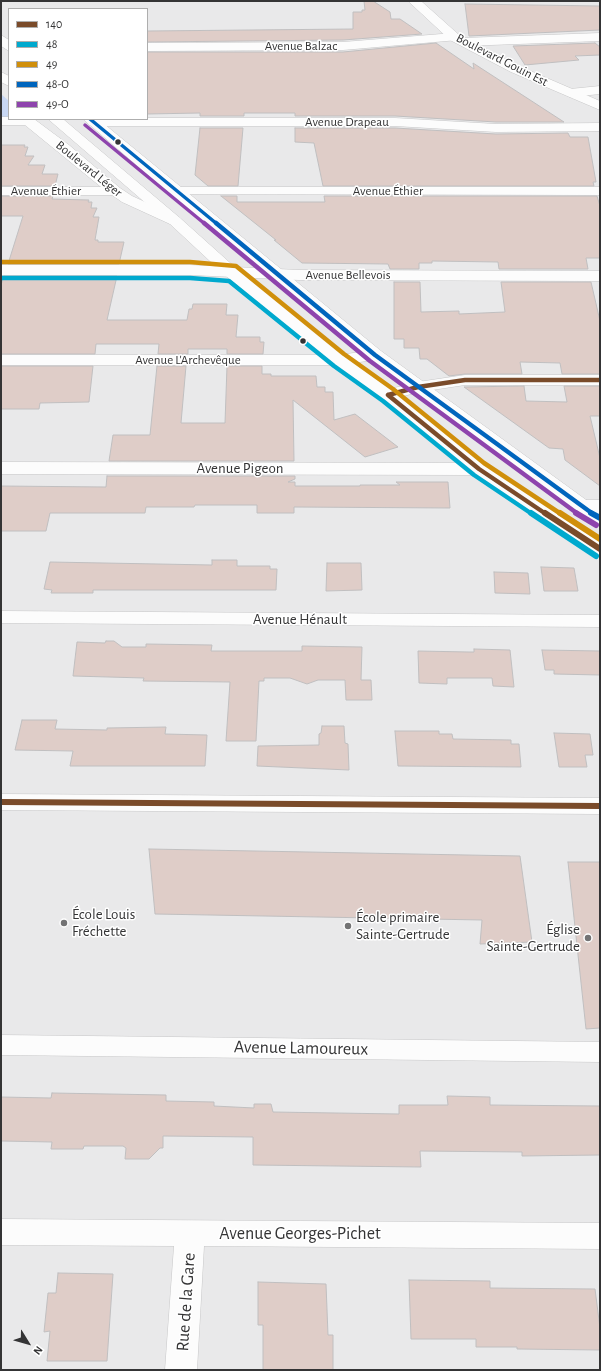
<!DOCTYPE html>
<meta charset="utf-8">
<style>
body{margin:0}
#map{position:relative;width:601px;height:1371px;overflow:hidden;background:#e9e9ea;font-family:"Alegreya Sans",sans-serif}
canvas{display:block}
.frame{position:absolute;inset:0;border:2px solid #343435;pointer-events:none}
.legend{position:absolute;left:8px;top:8px;width:140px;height:112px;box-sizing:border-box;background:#fff;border:1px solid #aeaeae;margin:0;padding:5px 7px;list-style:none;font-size:12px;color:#343435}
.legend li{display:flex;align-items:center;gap:8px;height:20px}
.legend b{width:20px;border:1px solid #aeaeae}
.north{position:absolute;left:8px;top:1323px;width:40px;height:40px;-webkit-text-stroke:3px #fff;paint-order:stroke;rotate:127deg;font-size:11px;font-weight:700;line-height:16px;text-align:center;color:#343435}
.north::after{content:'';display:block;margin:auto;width:14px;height:18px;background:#343435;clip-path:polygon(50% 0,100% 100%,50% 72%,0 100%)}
</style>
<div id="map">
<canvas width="601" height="1371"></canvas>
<div class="frame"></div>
<ul class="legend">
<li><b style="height:5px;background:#7a4b2a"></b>140</li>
<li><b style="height:5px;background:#00a9ce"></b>48</li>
<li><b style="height:5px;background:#d08f0b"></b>49</li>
<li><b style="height:5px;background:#0065bd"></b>48-O</li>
<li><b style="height:5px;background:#8e44ad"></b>49-O</li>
</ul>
<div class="north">N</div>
</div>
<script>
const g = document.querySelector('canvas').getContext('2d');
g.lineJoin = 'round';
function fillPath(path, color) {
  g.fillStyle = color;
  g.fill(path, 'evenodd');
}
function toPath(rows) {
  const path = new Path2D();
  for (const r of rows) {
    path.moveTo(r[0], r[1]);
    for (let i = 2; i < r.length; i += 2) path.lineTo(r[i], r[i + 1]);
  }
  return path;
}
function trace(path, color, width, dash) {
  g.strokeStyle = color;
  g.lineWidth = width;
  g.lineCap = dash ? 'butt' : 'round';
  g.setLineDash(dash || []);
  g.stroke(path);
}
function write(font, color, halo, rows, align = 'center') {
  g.font = font + ' "Alegreya Sans",sans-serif';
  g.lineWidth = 3;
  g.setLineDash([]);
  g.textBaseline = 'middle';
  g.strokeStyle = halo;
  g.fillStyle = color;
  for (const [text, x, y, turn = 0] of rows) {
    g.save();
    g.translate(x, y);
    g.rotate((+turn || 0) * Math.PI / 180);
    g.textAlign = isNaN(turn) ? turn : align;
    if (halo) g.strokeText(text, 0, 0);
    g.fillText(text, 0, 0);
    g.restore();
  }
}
fillPath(toPath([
 [1,94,9,101,9,118,1,118]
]), '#c8d7f3');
const building = toPath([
 [364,1,373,1,390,12,391,19,400,19,422,34,343,40,147,42,147,31,353,29,353,12,362,12,362,10,365,10,364,1],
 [465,4,600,6,600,30,469,36,465,4],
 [436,43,474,69,473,63,564,122,496,122,395,116,295,116,295,113,244,113,244,116,200,116,200,113,147,114,147,52,343,52,436,43],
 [595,43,600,47,600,55,575,56,579,60,525,65,513,46,595,43],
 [200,128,243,128,238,186,208,186,195,175,200,128],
 [295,128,395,128,496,134,568,133,570,137,588,137,596,182,593,182,594,186,323,186,314,143,295,142,295,128],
 [1,145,25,145,24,147,28,147,25,156,34,156,28,165,45,165,42,174,58,174,55,186,1,186,1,145],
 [1,196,53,196,52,199,89,200,88,202,92,202,91,208,97,208,93,217,99,217,95,240,98,240,98,242,124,242,119,264,8,264,23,216,1,216,1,196],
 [221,196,237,196,237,202,325,202,324,196,597,196,600,206,600,258,586,258,588,269,499,269,498,262,432,261,432,263,419,263,419,269,390,269,388,264,302,263,274,240,276,240,221,196],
 [4,276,117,276,107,320,187,320,189,309,192,309,193,304,227,304,226,315,238,315,236,337,260,337,260,342,264,342,263,354,227,354,227,349,188,349,188,354,158,354,159,344,96,344,95,354,1,354,1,285,4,276],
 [394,282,420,282,421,312,459,311,459,314,505,312,501,282,591,282,600,321,600,374,562,374,560,363,520,362,522,374,465,374,449,376,427,359,420,359,419,348,404,348,404,339,394,339,394,282],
 [1,366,93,366,89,402,40,403,39,409,1,409,1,366],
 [157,366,186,366,181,423,225,423,227,366,262,366,262,374,271,374,271,376,316,376,317,387,325,387,325,392,333,392,334,420,355,414,398,447,365,457,293,400,294,461,109,461,113,435,150,435,157,366],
 [524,386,526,401,567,402,564,386,600,386,600,416,590,416,600,458,600,486,565,460,563,449,549,448,464,387,524,386],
 [107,476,295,476,295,479,288,482,295,482,295,486,360,486,360,485,400,485,396,482,448,482,450,508,294,507,294,513,257,513,257,505,195,505,194,507,146,507,145,513,50,513,46,531,1,531,1,486,106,487,107,476],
 [212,560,237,560,237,566,270,566,270,569,277,569,276,590,93,590,93,593,51,593,52,590,44,589,50,562,212,565,212,560],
 [327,563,361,563,362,590,326,591,327,563],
 [541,567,574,568,578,591,544,591,541,567],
 [494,572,528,573,530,594,495,593,494,572],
 [106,641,114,641,122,647,146,647,146,644,212,645,211,651,302,651,302,646,362,647,361,680,371,680,372,700,346,700,345,680,318,680,307,684,290,678,264,678,264,681,259,681,256,741,226,741,230,682,143,681,144,678,73,676,77,642,105,643,106,641],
 [474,649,510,650,514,687,493,686,492,678,447,678,447,684,419,683,418,651,469,652,474,652,474,649],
 [542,650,600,651,600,675,554,674,554,670,545,670,542,650],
 [22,720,57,720,55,729,107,730,107,728,166,727,165,734,207,735,205,766,70,766,73,751,15,750,22,720],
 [322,726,344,726,345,743,348,744,349,770,257,766,258,746,319,745,319,734,321,733,322,726],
 [395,731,439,731,439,734,452,734,453,739,511,740,511,744,519,744,521,767,398,766,395,731],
 [554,733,590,734,593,755,585,755,587,767,559,767,554,733],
 [149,849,520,856,532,942,480,944,482,920,155,914,149,849],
 [568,862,600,862,600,1028,586,1029,568,862],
 [52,1093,166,1095,166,1101,214,1102,214,1106,254,1108,254,1104,271,1104,273,1112,399,1114,399,1105,448,1105,447,1096,490,1097,490,1105,600,1106,600,1155,522,1156,522,1152,420,1151,421,1167,253,1165,253,1137,163,1136,163,1148,160,1148,149,1159,125,1159,126,1148,123,1146,84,1146,83,1149,51,1149,52,1142,1,1141,1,1097,51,1098,52,1093],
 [58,1273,113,1274,107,1361,47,1361,50,1331,44,1332,48,1293,56,1293,58,1273],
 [409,1280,490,1281,490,1288,595,1289,600,1328,600,1350,517,1349,517,1347,476,1347,476,1339,411,1339,409,1280],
 [258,1282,326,1284,328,1335,333,1335,333,1370,263,1370,263,1325,258,1325,258,1282]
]);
fillPath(building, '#dfcdc8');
trace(building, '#c0bfc0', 1);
const minor = toPath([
 [454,33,460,37,458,40,343,50,147,51,147,43,343,42,454,33],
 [600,33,600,41,463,46,457,42,463,38,600,33],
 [600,86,600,94,570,97,563,93,570,89,600,86],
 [1,117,9,117,9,119,34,119,69,145,120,188,132,196,180,218,182,221,180,224,170,224,122,202,112,195,1,195,1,187,101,187,25,125,1,125,1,117],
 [147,118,395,118,496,124,600,123,600,131,496,132,395,126,94,126,89,125,87,122,90,119,147,118],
 [175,187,600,187,600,195,170,194,168,191,170,188,175,187],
 [1,265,190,265,299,270,600,271,600,281,299,280,190,275,1,275,1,265],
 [375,350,381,351,383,355,381,359,339,365,1,365,1,355,339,355,375,350],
 [465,375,600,375,600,385,465,385,419,392,388,400,382,399,379,395,382,391,418,382,465,375],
 [1,462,479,463,486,465,488,469,486,473,479,475,1,474,1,462],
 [580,500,600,500,600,512,573,510,570,506,573,502,580,500],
 [1,611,600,615,600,627,1,623,1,611],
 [1,794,600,798,600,814,1,810,1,794],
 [1,1035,600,1042,600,1062,1,1055,1,1035],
 [1,1219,600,1223,600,1249,204,1246,197,1370,165,1370,174,1246,1,1245,1,1219]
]);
const tertiary = toPath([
 [408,1,421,1,458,34,467,39,519,66,600,101,600,110,511,72,450,40,408,1]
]);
const secondary = toPath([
 [1,35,9,40,9,51,1,46,1,35],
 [1,72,9,76,9,86,1,82,1,72],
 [48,119,63,119,180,218,238,270,345,356,394,391,486,465,600,540,600,555,593,553,472,473,382,399,333,364,226,276,170,224,48,119],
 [83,119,98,119,381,351,600,510,600,524,593,522,573,510,369,359,170,194,83,119]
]);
trace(minor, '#c7c7c8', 1);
trace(tertiary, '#c7c7c8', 1);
trace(secondary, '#c7c7c8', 1);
fillPath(minor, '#fcfcfc');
fillPath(tertiary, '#fcfcfc');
fillPath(secondary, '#fcfcfc');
trace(toPath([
 [388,395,479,469,546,514],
 [388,395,418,387,465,380,600,380]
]), '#7a4b2a', 4.5);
trace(toPath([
 [545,513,600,549],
 [1,802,600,806]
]), '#7a4b2a', 6);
trace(toPath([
 [1,278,190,278,229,281,334,366,383,401,474,475,532,514]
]), '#00a9ce', 4.5);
trace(toPath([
 [531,513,596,556]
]), '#00a9ce', 6);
trace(toPath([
 [1,262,190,262,236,266,344,354,393,389,484,463,561,514]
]), '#d08f0b', 4.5);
trace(toPath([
 [560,513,600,539]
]), '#d08f0b', 6);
trace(toPath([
 [90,119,217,224]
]), '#0065bd', 3.5);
trace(toPath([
 [216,223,375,355,593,514]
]), '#0065bd', 4.5);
trace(toPath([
 [591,513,600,518]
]), '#0065bd', 6);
trace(toPath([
 [85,125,205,224]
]), '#8e44ad', 3.5);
trace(toPath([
 [204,223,370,361,578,514]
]), '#8e44ad', 4.5);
trace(toPath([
 [576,513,596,525]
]), '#8e44ad', 6);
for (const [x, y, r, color] of [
 [118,142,3.5,"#343435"],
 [303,341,3.5,"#343435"],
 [64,923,4,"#737374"],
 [348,926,4,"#737374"],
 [588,938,4,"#737374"]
]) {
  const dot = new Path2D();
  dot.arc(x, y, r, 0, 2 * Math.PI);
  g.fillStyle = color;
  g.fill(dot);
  trace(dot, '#fff', 1.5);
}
write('13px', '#343435', '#fff', [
 ["Avenue Balzac",301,46],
 ["Boulevard Gouin Est",502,60,27],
 ["Avenue Drapeau",347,122],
 ["Boulevard Léger",89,169,39],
 ["Avenue Éthier",46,191],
 ["Avenue Éthier",388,191],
 ["Avenue Bellevois",348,275],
 ["Avenue L'Archevêque",188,360]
]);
write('15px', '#343435', '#fff', [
 ["Avenue Pigeon",240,468],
 ["Avenue Hénault",300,619]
]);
write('15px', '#343435', '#fff', [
 ["École Louis",72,914],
 ["Fréchette",72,931],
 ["École primaire",356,917],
 ["Sainte-Gertrude",356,934],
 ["Église",580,929,"right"],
 ["Sainte-Gertrude",580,946,"right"]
], 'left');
write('18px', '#343435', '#fff', [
 ["Avenue Lamoureux",301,1048,1],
 ["Avenue Georges-Pichet",300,1234],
 ["Rue de la Gare",186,1302,-86]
]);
</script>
